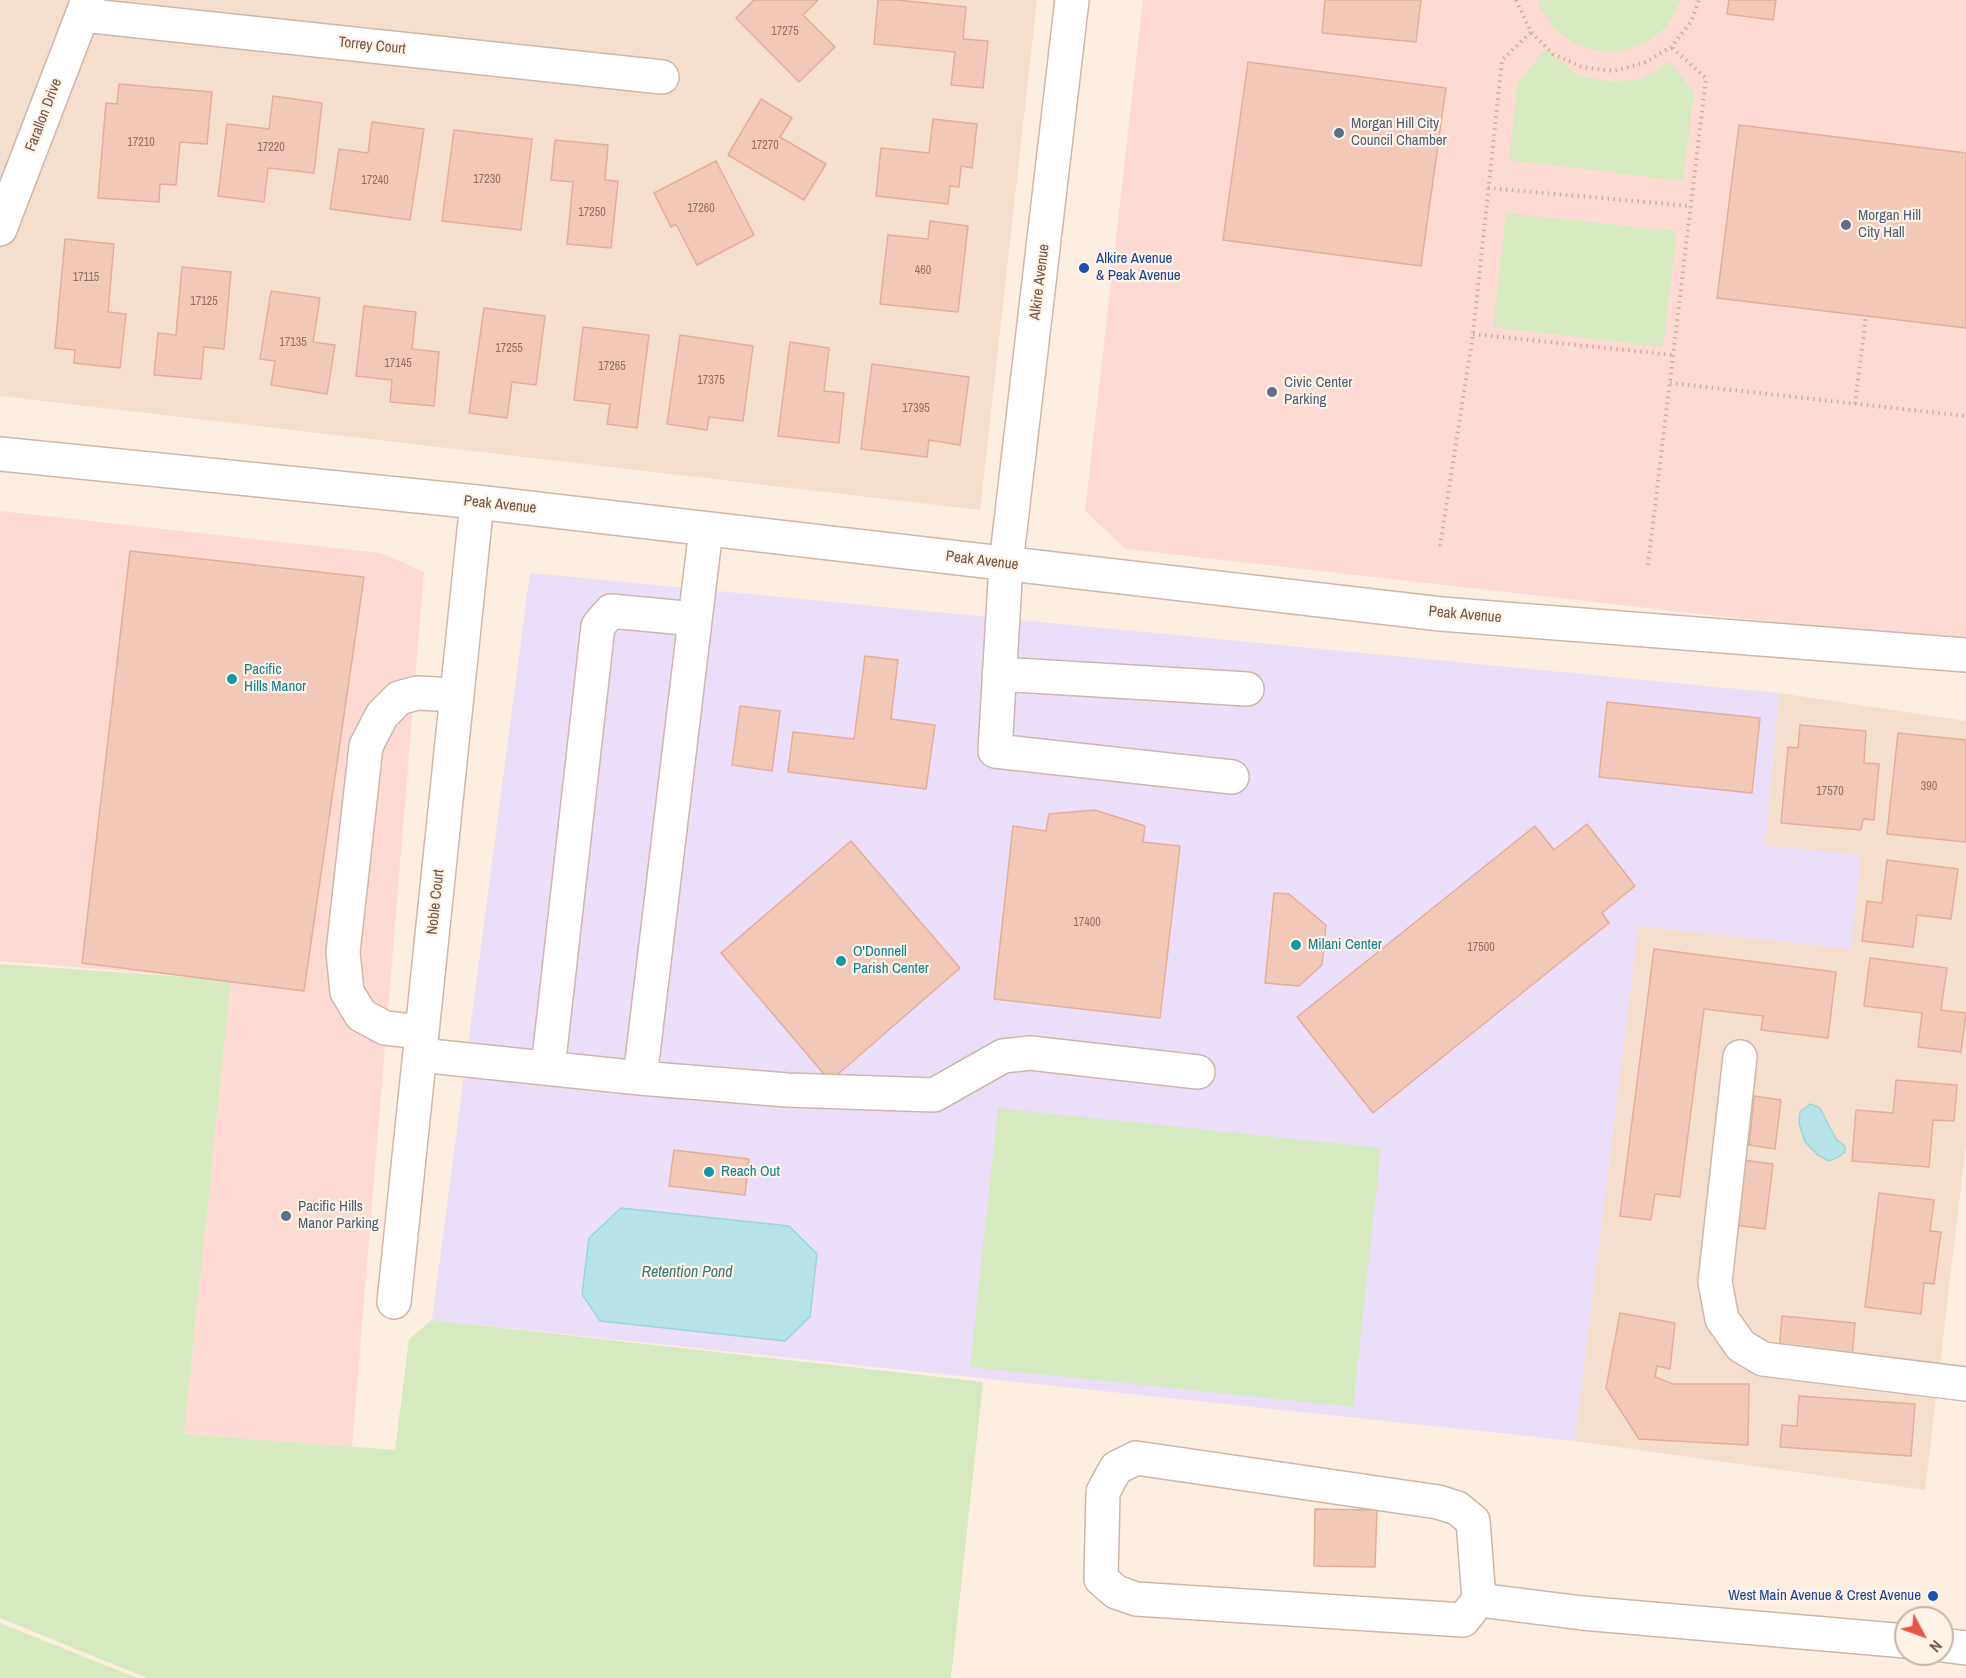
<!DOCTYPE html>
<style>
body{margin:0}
#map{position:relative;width:1966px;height:1678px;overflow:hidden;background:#fceee1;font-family:"Archivo Narrow",sans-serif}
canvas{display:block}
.north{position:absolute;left:1894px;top:1606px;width:60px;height:60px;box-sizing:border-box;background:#fff3e7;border:2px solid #c7b3a7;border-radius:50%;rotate:131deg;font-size:16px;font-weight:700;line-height:24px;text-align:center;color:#735248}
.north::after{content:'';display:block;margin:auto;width:21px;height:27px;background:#e85544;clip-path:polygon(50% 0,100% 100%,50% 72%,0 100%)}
</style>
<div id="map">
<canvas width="1966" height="1678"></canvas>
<div class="north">N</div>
</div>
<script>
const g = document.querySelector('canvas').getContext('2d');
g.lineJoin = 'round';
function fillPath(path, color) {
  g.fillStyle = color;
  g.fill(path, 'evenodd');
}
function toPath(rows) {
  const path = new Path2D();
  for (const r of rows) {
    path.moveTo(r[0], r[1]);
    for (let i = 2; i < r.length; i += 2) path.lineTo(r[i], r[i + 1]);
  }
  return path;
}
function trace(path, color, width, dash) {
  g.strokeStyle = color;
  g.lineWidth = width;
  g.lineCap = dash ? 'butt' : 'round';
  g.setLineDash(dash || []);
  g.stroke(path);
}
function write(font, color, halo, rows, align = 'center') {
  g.font = font + ' "Archivo Narrow",sans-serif';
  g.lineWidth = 4.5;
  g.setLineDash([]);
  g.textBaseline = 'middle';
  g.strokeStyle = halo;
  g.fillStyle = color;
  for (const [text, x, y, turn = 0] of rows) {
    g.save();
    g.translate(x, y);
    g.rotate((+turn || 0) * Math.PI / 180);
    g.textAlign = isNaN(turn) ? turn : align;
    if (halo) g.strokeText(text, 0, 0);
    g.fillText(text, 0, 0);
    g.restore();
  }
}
fillPath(toPath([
 [0,0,1037,0,980,510,0,396],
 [1779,693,1966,721,1966,1145,1925,1490,1575,1441,1638,926,1851,949,1765,845]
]), '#f4dfcf');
fillPath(toPath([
 [1143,0,1966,0,1966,644,1126,549,1085,511],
 [0,511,381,553,424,572,352,1447,184,1434,231,980,0,961]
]), '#fddbd4');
fillPath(toPath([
 [530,573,1779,693,1765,845,1861,855,1851,949,1638,926,1575,1441,432,1320]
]), '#ebdef8');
fillPath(toPath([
 [1538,0,1681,0,1667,26,1647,42,1623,51,1597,51,1573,43,1553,27,1539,6],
 [1545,49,1579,76,1612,82,1642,79,1669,61,1694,92,1683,181,1509,160,1517,84],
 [1506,213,1677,231,1663,347,1493,327],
 [0,964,231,980,184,1434,395,1450,409,1339,432,1320,983,1382,951,1678,147,1678,0,1618],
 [998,1108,1381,1148,1353,1407,970,1367],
 [0,1623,137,1678,0,1678]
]), '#d6e9c0');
const water = toPath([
 [1810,1104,1820,1108,1829,1126,1837,1140,1845,1146,1845,1152,1840,1156,1829,1161,1818,1155,1805,1142,1799,1123,1800,1112,1810,1104],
 [621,1208,789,1226,817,1254,810,1317,785,1341,600,1321,582,1294,589,1238,621,1208]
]);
fillPath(water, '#b6e4e6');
trace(water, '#9cd5d7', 1.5);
const building = toPath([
 [754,0,818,0,803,15,835,47,799,82,736,18,754,0],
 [878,0,897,0,966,7,963,39,988,41,983,88,951,85,955,52,874,44,878,0],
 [1325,0,1421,0,1416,42,1322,33,1325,0],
 [1729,0,1776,0,1773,20,1727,14,1729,0],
 [1248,62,1446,88,1421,266,1223,240,1248,62],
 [119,84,212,92,207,144,180,142,176,185,160,184,159,202,98,198,106,103,117,104,119,84],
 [273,96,322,103,314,173,268,168,264,202,218,196,227,124,269,129,273,96],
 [761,99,792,118,780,137,826,164,804,200,728,155,761,99],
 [933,119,977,124,972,168,961,166,959,187,950,186,948,204,876,196,881,148,929,153,933,119],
 [372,122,424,129,410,220,330,209,339,149,368,153,372,122],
 [1739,125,1966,153,1966,328,1717,298,1739,125],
 [454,130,532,139,521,230,442,221,454,130],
 [555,140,608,145,605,180,618,181,611,248,567,244,573,182,551,180,555,140],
 [716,161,754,235,697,265,676,224,671,227,654,193,716,161],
 [930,221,968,226,958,312,880,304,888,235,928,239,930,221],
 [65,239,114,244,108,312,126,314,120,368,74,363,75,350,55,348,65,239],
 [182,267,231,272,224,349,204,347,201,379,154,375,158,333,176,335,182,267],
 [271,291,320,298,313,342,335,345,327,394,271,385,275,361,260,359,271,291],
 [364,306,416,312,412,349,439,352,434,406,390,402,392,380,356,376,364,306],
 [484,308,545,316,536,385,512,382,507,418,469,413,484,308],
 [583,327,649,335,637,428,607,424,610,404,574,400,583,327],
 [680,335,753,346,743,421,709,417,707,430,667,424,680,335],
 [790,342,829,348,824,391,844,393,839,443,778,436,790,342],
 [872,364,969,377,960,445,929,440,927,457,861,449,872,364],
 [130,551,364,577,304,991,82,963,130,551],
 [865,656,898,660,891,719,935,725,926,789,788,772,793,732,854,739,865,656],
 [1607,702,1760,718,1752,793,1599,777,1607,702],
 [740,706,780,711,772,771,732,765,740,706],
 [1800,725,1866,731,1864,763,1879,764,1874,820,1863,819,1861,830,1781,823,1788,747,1798,748,1800,725],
 [1898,733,1966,740,1966,842,1887,834,1898,733],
 [1095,810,1145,826,1143,842,1180,846,1160,1018,994,999,1013,826,1046,831,1049,814,1095,810],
 [1587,824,1635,886,1602,913,1609,923,1373,1113,1297,1017,1535,826,1554,850,1587,824],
 [851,841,960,968,830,1081,721,953,851,841],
 [1887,860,1958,869,1951,919,1917,915,1913,947,1862,941,1867,901,1882,903,1887,860],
 [1274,893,1289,894,1326,925,1322,965,1299,986,1265,983,1274,893],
 [1654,949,1836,972,1828,1038,1761,1030,1763,1016,1704,1009,1680,1197,1655,1194,1651,1220,1620,1216,1654,949],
 [1870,958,1947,968,1941,1010,1966,1013,1961,1052,1918,1047,1922,1013,1864,1006,1870,958],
 [1896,1080,1957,1085,1954,1121,1933,1120,1929,1167,1852,1161,1856,1110,1893,1113,1896,1080],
 [1754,1096,1781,1100,1775,1149,1749,1145,1754,1096],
 [674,1150,749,1159,745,1195,669,1186,674,1150],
 [1743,1160,1773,1164,1765,1229,1735,1225,1743,1160],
 [1879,1193,1934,1200,1930,1231,1941,1232,1934,1284,1924,1283,1921,1314,1865,1307,1879,1193],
 [1620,1313,1675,1323,1670,1369,1657,1366,1655,1377,1673,1384,1749,1384,1748,1445,1639,1439,1606,1388,1620,1313],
 [1782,1316,1855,1323,1852,1358,1779,1351,1782,1316],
 [1799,1396,1915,1404,1911,1456,1780,1447,1782,1425,1797,1426,1799,1396],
 [1315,1509,1377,1510,1375,1567,1314,1566,1315,1509]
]);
fillPath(building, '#f2c8b8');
trace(building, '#e5ac99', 1.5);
const minor = toPath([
 [1072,0,1006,564,995,751,1232,777],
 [83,15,662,77],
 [0,229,88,0],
 [0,454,477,502,1441,614,1966,655],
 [706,529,640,1078,787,1090,934,1095,1003,1056,1030,1053,1198,1072],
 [999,674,1247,689],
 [422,1032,385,1028,361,1015,347,992,343,952,366,746,382,715,399,698,417,693,457,695],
 [420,1055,640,1078],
 [1740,1057,1715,1282,1722,1319,1741,1346,1763,1359,1966,1384],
 [548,1068,598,626,611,611,695,619],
 [394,1302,477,502],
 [1136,1458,1438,1502,1457,1508,1473,1521,1479,1600,1463,1620,1136,1599,1116,1592,1101,1579,1103,1492,1116,1468,1136,1458],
 [1479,1600,1582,1613,1906,1641],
 [1942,1645,1966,1648]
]);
trace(minor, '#cfb6ab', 36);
trace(toPath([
 [1516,0,1531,32,1553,54,1582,67,1613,71,1644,63,1671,47,1691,22,1699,0],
 [1488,188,1691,206],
 [1473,334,1673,355],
 [1670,383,1966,416],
 [1855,404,1866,316],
 [1440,546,1473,334,1502,60,1531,32],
 [1648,565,1706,78,1671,47]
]), '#d6ab9c', 4, [1.5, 4.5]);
trace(minor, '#fff', 33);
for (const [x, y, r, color] of [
 [1339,133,6,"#5c6f8a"],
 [1846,225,6,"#5c6f8a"],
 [1084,268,6,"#1a4fb4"],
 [1272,392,6,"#5c6f8a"],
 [232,679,6,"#0f9aa8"],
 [1296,945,6,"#0f9aa8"],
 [841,961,6,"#0f9aa8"],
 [709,1172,6,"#0f9aa8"],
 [286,1216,6,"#5c6f8a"],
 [1933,1596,6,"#1a4fb4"]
]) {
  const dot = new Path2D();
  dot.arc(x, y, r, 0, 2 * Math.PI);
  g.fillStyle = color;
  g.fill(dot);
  trace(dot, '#fff3e7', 2);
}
write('12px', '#937064', null, [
 ["17275",785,32],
 ["17210",141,143],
 ["17270",765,146],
 ["17220",271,148],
 ["17230",487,180],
 ["17240",375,181],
 ["17260",701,209],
 ["17250",592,213],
 ["460",923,271],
 ["17115",86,278],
 ["17125",204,302],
 ["17135",293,343],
 ["17255",509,349],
 ["17145",398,364],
 ["17265",612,367],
 ["17375",711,381],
 ["17395",916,409],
 ["390",1929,787],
 ["17570",1830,792],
 ["17400",1087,923],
 ["17500",1481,948]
]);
write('15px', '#735248', '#fff3e7', [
 ["Torrey Court",372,46,6],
 ["Farallon Drive",44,115,-69],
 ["Alkire Avenue",1040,282,-83],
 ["Peak Avenue",500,505,6],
 ["Peak Avenue",982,561,7],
 ["Peak Avenue",1465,615,5],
 ["Noble Court",436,902,-84]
]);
write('15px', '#4e5e75', '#fff3e7', [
 ["Morgan Hill City",1351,124],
 ["Council Chamber",1351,141],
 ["Morgan Hill",1858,216],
 ["City Hall",1858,233],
 ["Civic Center",1284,383],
 ["Parking",1284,400],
 ["Pacific Hills",298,1207],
 ["Manor Parking",298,1224]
], 'left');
write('15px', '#164399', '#fff3e7', [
 ["Alkire Avenue",1096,259],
 ["& Peak Avenue",1096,276],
 ["West Main Avenue & Crest Avenue",1921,1596,"right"]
], 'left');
write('15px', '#0d838f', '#fff3e7', [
 ["Pacific",244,670],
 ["Hills Manor",244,687],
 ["Milani Center",1308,945],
 ["O'Donnell",853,952],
 ["Parish Center",853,969],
 ["Reach Out",721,1172]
], 'left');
write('italic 16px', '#3c7779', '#fff3e7', [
 ["Retention Pond",687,1273]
]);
</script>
